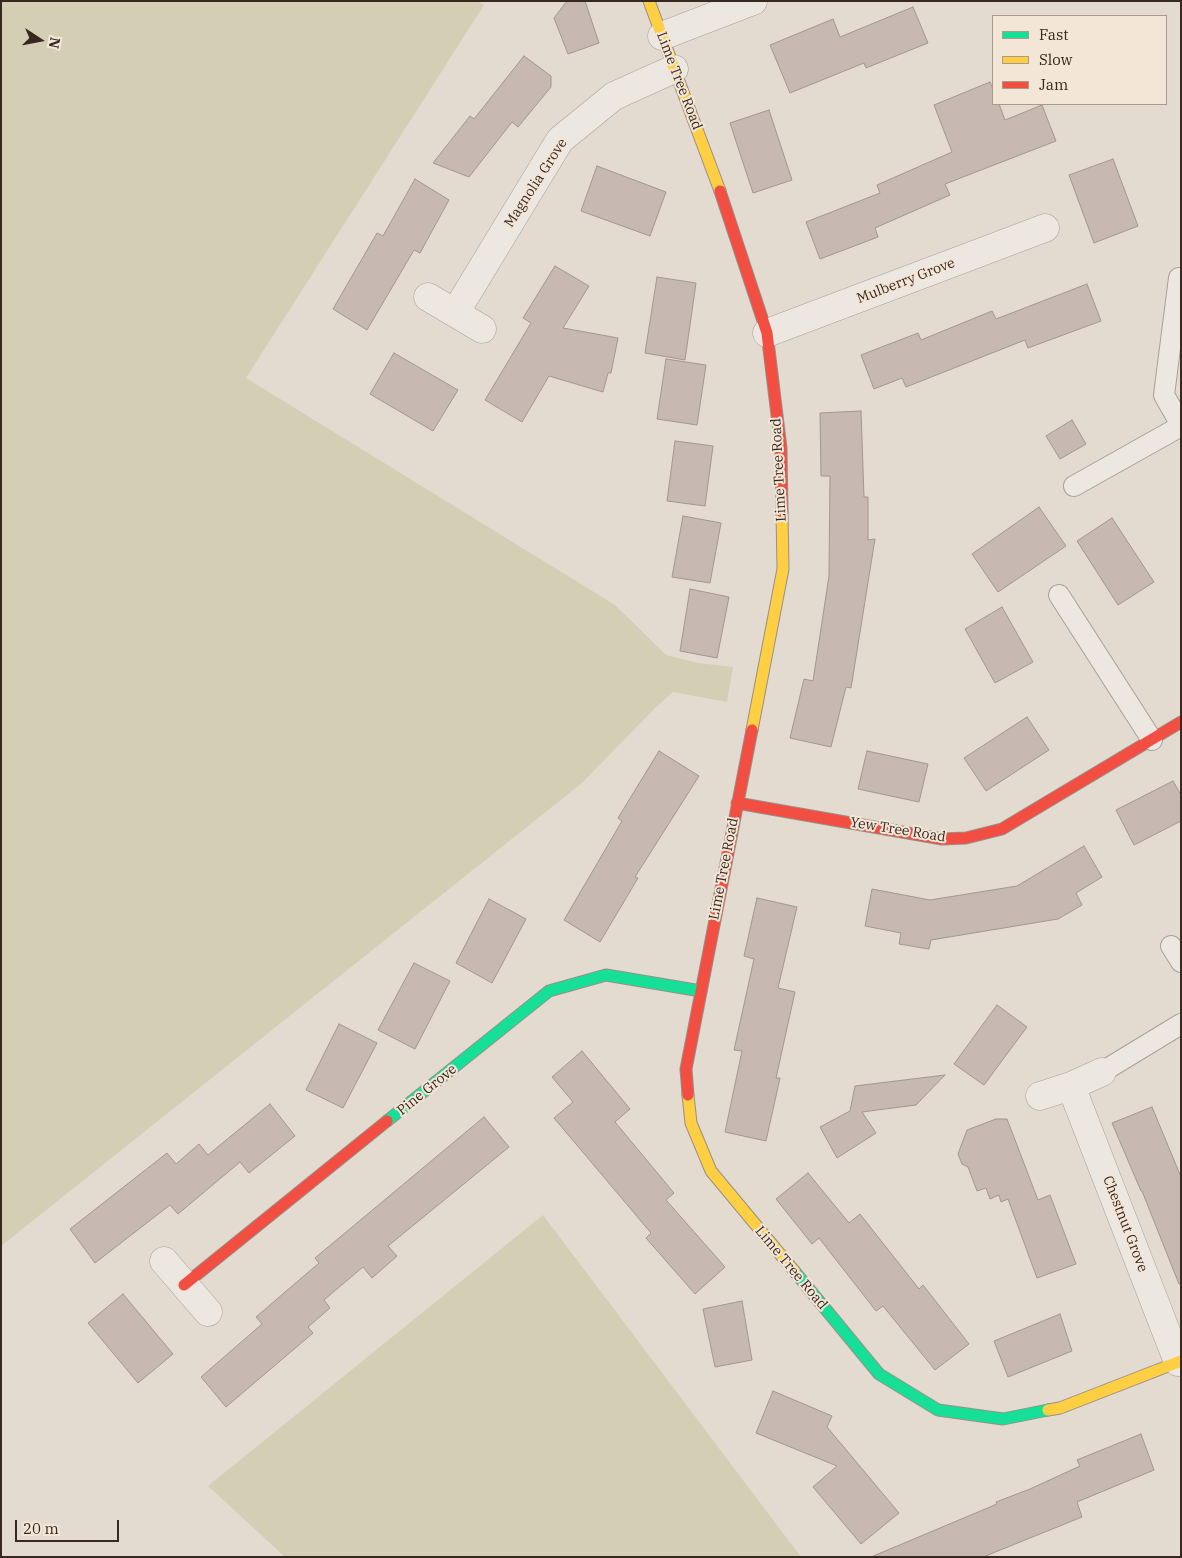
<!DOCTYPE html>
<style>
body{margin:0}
#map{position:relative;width:1182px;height:1558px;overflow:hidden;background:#e3dad0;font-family:"IBM Plex Serif",serif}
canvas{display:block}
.frame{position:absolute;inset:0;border:2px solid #372821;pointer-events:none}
.legend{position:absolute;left:992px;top:15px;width:175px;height:90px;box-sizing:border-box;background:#f3e6d7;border:1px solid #a89a8e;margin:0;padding:6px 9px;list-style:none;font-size:15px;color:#372821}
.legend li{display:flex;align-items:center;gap:10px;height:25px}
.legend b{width:25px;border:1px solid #a89a8e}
.north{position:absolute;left:15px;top:15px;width:50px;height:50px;-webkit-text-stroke:4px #f3e6d7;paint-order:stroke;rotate:101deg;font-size:14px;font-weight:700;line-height:20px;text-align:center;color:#372821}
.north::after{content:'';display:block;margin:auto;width:18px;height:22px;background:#372821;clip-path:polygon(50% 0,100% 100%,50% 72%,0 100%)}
.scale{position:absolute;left:15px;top:1520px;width:104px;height:22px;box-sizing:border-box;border:2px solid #372821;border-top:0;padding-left:6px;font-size:15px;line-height:18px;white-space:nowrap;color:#372821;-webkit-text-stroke:4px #f3e6d7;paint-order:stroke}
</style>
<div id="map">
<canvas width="1182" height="1558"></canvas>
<div class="frame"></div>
<ul class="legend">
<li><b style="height:6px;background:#16e098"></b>Fast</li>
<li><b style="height:6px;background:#ffcf43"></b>Slow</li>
<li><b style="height:6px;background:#f24e42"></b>Jam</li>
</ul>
<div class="north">N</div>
<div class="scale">20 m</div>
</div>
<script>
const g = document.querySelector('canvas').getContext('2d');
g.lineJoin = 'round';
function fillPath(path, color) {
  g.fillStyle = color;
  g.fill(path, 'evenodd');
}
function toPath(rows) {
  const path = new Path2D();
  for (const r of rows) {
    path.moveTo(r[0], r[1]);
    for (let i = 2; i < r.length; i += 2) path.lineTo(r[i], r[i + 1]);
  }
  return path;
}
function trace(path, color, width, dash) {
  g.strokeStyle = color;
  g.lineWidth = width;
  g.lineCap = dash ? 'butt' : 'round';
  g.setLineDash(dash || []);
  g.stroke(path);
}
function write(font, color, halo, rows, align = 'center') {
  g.font = font + ' "IBM Plex Serif",serif';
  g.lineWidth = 4;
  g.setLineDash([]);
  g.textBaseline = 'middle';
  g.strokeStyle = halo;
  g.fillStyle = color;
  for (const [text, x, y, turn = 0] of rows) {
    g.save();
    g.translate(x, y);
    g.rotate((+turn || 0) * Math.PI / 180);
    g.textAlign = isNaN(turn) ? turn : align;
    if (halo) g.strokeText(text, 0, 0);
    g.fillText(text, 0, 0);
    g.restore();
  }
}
fillPath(toPath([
 [1,1,478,1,484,5,246,378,615,605,666,655,698,663,733,667,727,702,673,692,655,708,582,783,1,1246],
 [543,1215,801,1557,285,1557,208,1486]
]), '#d4cfb4');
const building = toPath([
 [567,1,585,1,599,43,568,54,554,18,567,1],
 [913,7,928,43,866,68,864,63,790,93,770,45,833,19,840,37,913,7],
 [524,56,551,76,551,87,518,127,512,122,469,177,433,163,470,116,474,119,524,56],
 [990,82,993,89,993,104,999,104,1005,120,1042,105,1056,141,945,184,950,195,875,228,878,237,820,259,806,222,880,193,877,185,952,152,934,105,990,82],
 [769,110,792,180,753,193,730,123,769,110],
 [1113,159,1138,226,1094,243,1069,175,1113,159],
 [597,166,666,192,650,236,581,211,597,166],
 [415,179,449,200,420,253,414,250,367,330,333,309,377,233,383,236,415,179],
 [555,266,589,286,563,328,618,338,611,373,608,373,603,392,549,376,522,422,485,400,531,323,523,318,555,266],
 [657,277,696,283,685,360,645,353,657,277],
 [1087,284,1101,321,1028,348,1025,340,906,387,902,378,874,389,861,355,918,333,921,340,992,311,996,319,1087,284],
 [394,353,458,390,433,431,370,394,394,353],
 [666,359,706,365,697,425,657,419,666,359],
 [861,411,864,497,868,497,868,540,875,539,851,688,846,687,831,747,790,738,804,679,813,681,829,576,830,476,821,476,820,413,861,411],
 [1072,420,1086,444,1060,459,1046,436,1072,420],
 [675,441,713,446,705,506,667,501,675,441],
 [1039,507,1066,546,998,592,972,554,1039,507],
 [683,516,721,523,710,583,672,577,683,516],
 [1112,518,1154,582,1118,605,1077,541,1112,518],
 [690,589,729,597,717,658,680,651,690,589],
 [1002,607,1033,662,995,683,965,629,1002,607],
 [1027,717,1049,750,986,791,964,758,1027,717],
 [659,751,699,776,635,877,638,878,600,942,564,920,622,821,618,818,659,751],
 [867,751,928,764,919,802,858,789,867,751],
 [1173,781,1181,795,1181,821,1134,845,1116,810,1173,781],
 [1084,846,1102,877,1076,893,1082,905,1058,919,931,940,929,949,899,944,901,933,865,926,872,889,930,900,1017,886,1084,846],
 [757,898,797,907,778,988,795,992,776,1078,780,1078,766,1141,725,1132,742,1051,734,1050,754,959,744,956,757,898],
 [489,899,526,919,492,983,456,963,489,899],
 [414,963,450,981,415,1049,378,1030,414,963],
 [997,1005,1027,1027,984,1085,954,1064,997,1005],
 [339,1024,377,1043,343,1108,306,1090,339,1024],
 [582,1051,630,1109,615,1122,674,1193,666,1200,725,1267,695,1294,646,1238,651,1233,554,1118,573,1102,552,1077,582,1051],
 [945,1075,916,1105,862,1112,876,1133,837,1158,820,1127,850,1111,855,1086,945,1075],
 [270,1104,295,1136,249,1173,240,1162,178,1214,170,1205,95,1263,70,1229,167,1153,176,1164,199,1144,208,1155,270,1104],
 [1152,1107,1181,1177,1181,1284,1179,1284,1142,1191,1141,1191,1112,1123,1152,1107],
 [484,1117,509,1147,388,1246,397,1256,372,1278,363,1267,324,1300,330,1308,308,1327,313,1333,226,1407,201,1377,262,1324,256,1317,319,1263,315,1258,484,1117],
 [996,1119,1007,1119,1038,1200,1050,1195,1076,1264,1037,1278,1008,1199,1001,1202,999,1195,990,1199,986,1188,977,1191,968,1167,962,1164,958,1154,967,1130,996,1119],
 [808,1173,849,1223,860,1214,919,1289,923,1285,969,1344,935,1370,883,1306,876,1311,819,1238,812,1244,776,1199,808,1173],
 [123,1294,173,1354,138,1383,88,1323,123,1294],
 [742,1301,752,1360,715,1367,703,1309,742,1301],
 [1060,1314,1072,1351,1008,1377,994,1341,1060,1314],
 [773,1391,832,1416,827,1427,899,1513,861,1544,813,1487,837,1466,756,1433,773,1391],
 [1141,1434,1154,1470,1077,1502,1082,1517,983,1557,871,1557,997,1504,996,1502,1030,1489,1080,1466,1077,1460,1141,1434]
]);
fillPath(building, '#c7b8b1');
trace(building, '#a3968f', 1);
const lane = toPath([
 [1179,278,1164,395,1181,425],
 [1074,486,1181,426],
 [1059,595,1152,740],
 [1171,946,1181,962],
 [1102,1072,1181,1024]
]);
const street = toPath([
 [662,36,753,1],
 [428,297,482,329],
 [455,313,560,140,614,96,674,69],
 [767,333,1045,228],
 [1102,1072,1071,1086,1178,1362],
 [1040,1096,1071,1086],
 [164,1261,208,1312]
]);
const fast = toPath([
 [387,1121,549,991,606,975,701,991],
 [795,1272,879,1374,938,1410,1003,1419,1048,1410]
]);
const slow = toPath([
 [649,1,720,191],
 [752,730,783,569,782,512],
 [688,1095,691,1123,711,1171,795,1272],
 [1048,1410,1060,1408,1181,1361]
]);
const jam = toPath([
 [720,191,767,333,781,448,782,512],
 [737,803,942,839,966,838,1002,829,1181,722],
 [688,1095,686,1069,752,730],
 [184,1285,387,1121]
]);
trace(lane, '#a9a098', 22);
trace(street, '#a9a098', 29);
trace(fast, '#988f88', 13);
trace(slow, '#988f88', 13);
trace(jam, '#988f88', 13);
trace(lane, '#ece7e1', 20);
trace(street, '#ece7e1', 28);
trace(fast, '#16e098', 11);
trace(slow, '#ffcf43', 11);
trace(jam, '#f24e42', 11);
write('14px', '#372821', '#f3e6d7', [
 ["Lime Tree Road",679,81,69],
 ["Magnolia Grove",536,183,-57],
 ["Mulberry Grove",906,281,-21],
 ["Lime Tree Road",779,470,-93],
 ["Yew Tree Road",898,830,9],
 ["Lime Tree Road",724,869,-79],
 ["Pine Grove",427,1090,-39],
 ["Chestnut Grove",1125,1224,69],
 ["Lime Tree Road",791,1268,50]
]);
</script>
